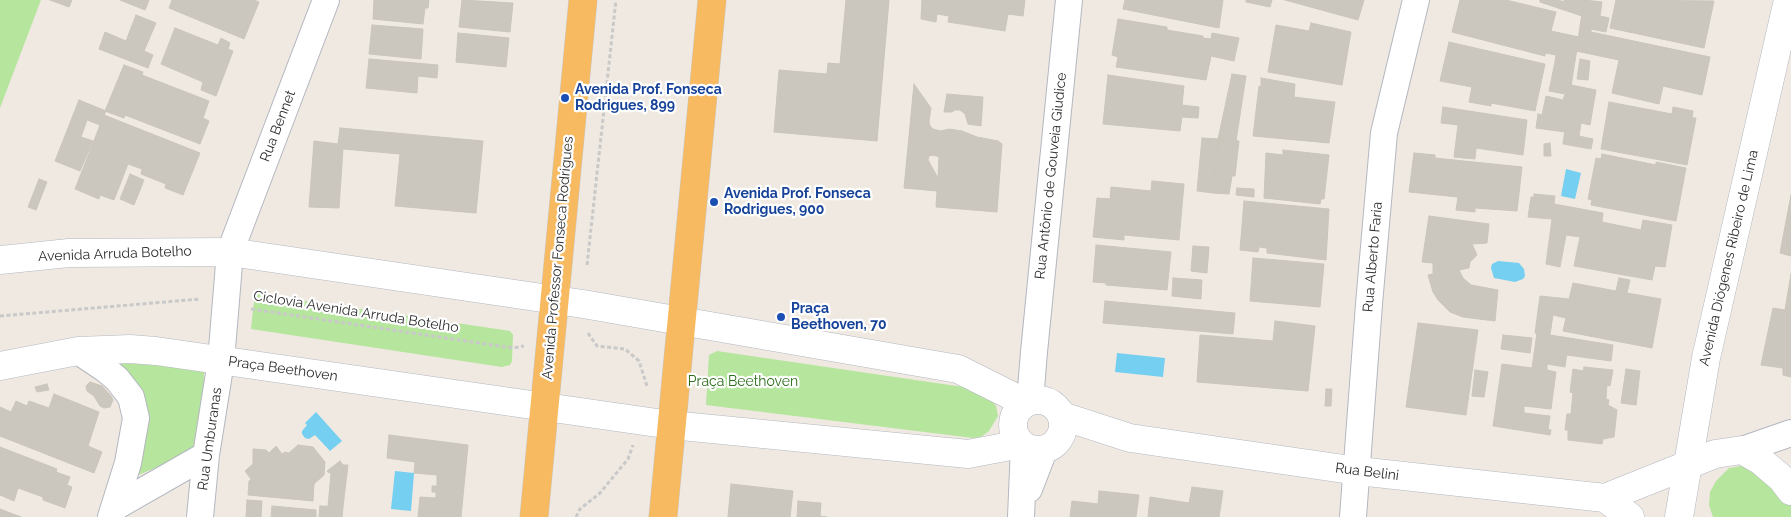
<!DOCTYPE html>
<meta charset="utf-8">
<style>
body{margin:0}
canvas{display:block;background:#efe9e1}
</style>
<canvas width="1791" height="517"></canvas>
<script>
const g = document.querySelector('canvas').getContext('2d');
g.lineJoin = 'round';
function fillPath(path, color) {
  g.fillStyle = color;
  g.fill(path, 'evenodd');
}
function toPath(rows) {
  const path = new Path2D();
  for (const r of rows) {
    if (r.length === 3) {
      path.moveTo(r[0] + r[2], r[1]);
      path.arc(r[0], r[1], r[2], 0, 2 * Math.PI);
      continue;
    }
    path.moveTo(r[0], r[1]);
    for (let i = 2; i < r.length; i += 2) path.lineTo(r[i], r[i + 1]);
  }
  return path;
}
function trace(path, color, width, dash) {
  g.strokeStyle = color;
  g.lineWidth = width;
  g.lineCap = dash ? 'butt' : 'round';
  g.setLineDash(dash || []);
  g.stroke(path);
}
function write(font, color, halo, rows, align = 'center') {
  g.font = font + ' Raleway,sans-serif';
  g.lineWidth = 4.5;
  g.setLineDash([]);
  g.textBaseline = 'middle';
  g.strokeStyle = halo;
  g.fillStyle = color;
  for (const [text, x, y, turn = 0] of rows) {
    g.save();
    g.translate(x, y);
    g.rotate((+turn || 0) * Math.PI / 180);
    g.textAlign = isNaN(turn) ? turn : align;
    if (halo) g.strokeText(text, 0, 0);
    g.fillText(text, 0, 0);
    g.restore();
  }
}
fillPath(toPath([
 [0,0,41,0,0,108],
 [258,294,504,330,510,331,513,335,512,361,510,365,502,367,251,329,253,309,255,296],
 [717,351,977,389,990,397,996,406,998,416,989,431,981,437,973,438,706,405,709,355],
 [110,354,204,372,203,448,136,476,149,417,140,391],
 [1748,465,1791,504,1791,517,1713,517,1709,505,1710,492,1716,481,1729,468]
]), '#b6e59e');
fillPath(toPath([
 [1566,169,1581,173,1575,199,1561,196],
 [1498,261,1519,263,1524,269,1525,276,1523,279,1515,282,1494,278,1491,268,1492,264],
 [1117,353,1165,358,1163,377,1115,372],
 [316,412,342,441,330,451,315,435,309,439,305,438,302,434,302,431,307,425,305,423],
 [395,471,414,473,411,511,391,509]
]), '#75cff0');
const building = toPath([
 [50,0,72,0,69,7,50,0],
 [120,0,149,0,145,10,120,0],
 [172,0,254,0,259,2,244,39,169,8,172,0],
 [374,0,429,0,428,8,425,8,423,24,373,19,374,0],
 [462,0,513,3,510,32,459,27,462,0],
 [846,0,889,0,877,141,774,132,779,70,827,74,828,63,840,64,846,0],
 [922,0,1025,0,1023,16,1008,14,1005,31,948,22,949,16,937,14,936,22,921,19,922,0],
 [1125,0,1223,0,1219,28,1123,9,1125,0],
 [1246,0,1272,0,1270,7,1246,2,1246,0],
 [1285,0,1364,0,1358,20,1285,0],
 [1460,0,1506,0,1556,12,1551,31,1579,37,1574,67,1555,62,1556,55,1545,53,1545,56,1452,32,1460,0],
 [1540,0,1558,0,1564,2,1564,0,1584,0,1582,16,1540,2,1540,0],
 [1584,0,1602,2,1600,16,1609,18,1606,32,1580,27,1584,0],
 [1616,0,1714,1,1704,48,1610,28,1616,0],
 [136,15,156,23,144,51,153,55,148,68,99,49,105,32,126,41,136,15],
 [1118,19,1167,27,1167,30,1203,36,1203,38,1211,39,1212,33,1239,38,1234,61,1211,56,1206,80,1116,67,1118,57,1112,55,1118,19],
 [1311,23,1351,32,1342,85,1268,72,1276,25,1309,31,1311,23],
 [372,25,423,29,421,59,369,54,372,25],
 [1580,27,1591,29,1591,32,1710,57,1702,95,1663,86,1659,104,1612,93,1619,60,1576,51,1580,27],
 [175,28,218,45,221,38,230,43,228,49,233,51,216,96,201,90,203,82,161,64,175,28],
 [458,33,509,38,506,67,456,62,458,33],
 [1449,42,1545,64,1535,111,1491,103,1491,106,1469,102,1472,87,1440,81,1449,42],
 [369,59,438,65,437,78,418,76,417,93,366,88,369,59],
 [1580,59,1590,61,1588,80,1577,79,1580,59],
 [1555,62,1574,67,1566,119,1542,115,1546,96,1563,100,1565,94,1549,91,1555,62],
 [124,65,143,72,142,75,209,101,203,118,209,121,200,144,125,115,124,118,105,111,124,65],
 [1232,74,1246,76,1236,141,1218,139,1232,74],
 [1108,75,1184,86,1182,105,1199,107,1198,118,1182,117,1180,131,1103,124,1108,75],
 [1261,78,1295,84,1294,97,1335,102,1329,143,1253,136,1259,86,1261,87,1261,78],
 [914,84,931,108,929,121,930,126,933,129,941,131,949,129,962,131,977,137,998,141,1002,144,997,212,936,207,937,191,904,188,914,84],
 [933,155,939,157,938,178,928,160,929,156,933,155],
 [1571,85,1596,90,1590,125,1581,123,1579,136,1593,139,1591,149,1563,144,1571,85],
 [947,94,983,97,981,126,968,124,965,114,960,110,955,110,952,112,944,112,947,94],
 [79,100,106,111,100,125,87,120,81,137,93,141,80,171,55,161,79,100],
 [1609,102,1672,114,1673,107,1693,111,1692,118,1696,118,1687,165,1601,149,1609,102],
 [1443,107,1527,120,1523,155,1476,148,1475,159,1454,157,1458,125,1441,123,1443,107],
 [1538,114,1566,119,1565,132,1536,128,1538,114],
 [104,115,200,153,183,195,165,188,166,184,141,174,142,169,128,164,114,200,100,195,99,199,75,189,104,115],
 [340,128,483,141,476,213,395,206,400,154,343,149,339,208,309,207,314,141,338,144,340,128],
 [1202,138,1218,139,1213,193,1197,191,1202,138],
 [1218,139,1239,141,1235,176,1232,176,1229,194,1213,193,1218,139],
 [1550,143,1551,156,1544,156,1544,144,1550,143],
 [1283,150,1329,155,1324,199,1321,199,1320,204,1264,198,1266,153,1283,155,1283,150],
 [1414,153,1435,155,1435,158,1522,167,1517,211,1475,208,1475,212,1456,210,1458,197,1409,192,1414,153],
 [1602,154,1656,165,1656,162,1686,168,1676,221,1591,205,1592,200,1588,199,1596,158,1601,159,1602,154],
 [130,174,144,180,134,205,120,199,130,174],
 [39,179,47,182,36,210,28,207,39,179],
 [1152,181,1184,184,1179,240,1124,235,1124,240,1093,237,1097,198,1110,199,1111,187,1151,191,1152,181],
 [1237,188,1254,189,1254,197,1236,195,1237,188],
 [1534,194,1555,196,1552,219,1528,217,1531,197,1534,197,1534,194],
 [1791,195,1791,256,1780,253,1791,195],
 [1244,201,1329,209,1326,260,1267,253,1267,248,1259,247,1258,252,1240,250,1244,201],
 [1554,204,1603,213,1602,222,1641,230,1643,220,1672,225,1665,267,1655,266,1652,280,1574,266,1580,237,1566,235,1560,267,1546,264,1554,204],
 [1429,216,1489,224,1487,243,1472,244,1477,255,1470,262,1469,268,1459,270,1463,278,1471,285,1498,290,1495,321,1463,317,1450,312,1438,300,1433,292,1428,275,1433,274,1433,263,1422,262,1429,216],
 [1096,245,1171,252,1167,290,1106,285,1106,283,1093,282,1096,245],
 [1193,246,1209,247,1207,273,1191,271,1193,246],
 [1253,258,1324,264,1320,307,1250,301,1253,258],
 [1791,274,1791,377,1783,375,1783,368,1761,365,1773,308,1785,310,1791,274],
 [1173,278,1202,280,1201,299,1172,296,1173,278],
 [1619,278,1630,280,1627,293,1661,299,1652,348,1563,331,1566,318,1553,315,1550,335,1535,333,1540,296,1569,299,1573,283,1616,291,1619,278],
 [1105,301,1235,313,1233,334,1103,323,1105,301],
 [1275,321,1315,326,1308,391,1197,382,1200,335,1273,341,1275,321],
 [1418,323,1478,330,1466,415,1406,407,1418,323],
 [1537,333,1569,338,1565,367,1547,364,1547,370,1556,372,1551,409,1524,406,1524,413,1550,416,1548,429,1551,430,1550,435,1493,426,1502,364,1532,368,1537,333],
 [1503,335,1532,338,1530,353,1501,349,1503,335],
 [1569,338,1613,345,1611,361,1567,355,1569,338],
 [1584,367,1613,370,1610,386,1607,385,1606,399,1609,400,1608,405,1617,410,1614,437,1603,439,1602,444,1568,440,1568,430,1565,430,1567,414,1571,414,1573,393,1570,392,1573,369,1583,371,1584,367],
 [1626,369,1640,371,1636,405,1621,403,1626,369],
 [1475,370,1488,372,1484,397,1472,396,1475,370],
 [90,382,102,386,111,396,113,400,110,407,104,408,100,406,94,396,87,391,86,386,90,382],
 [47,384,49,390,37,392,35,387,47,384],
 [1326,389,1332,389,1331,406,1325,406,1326,389],
 [54,394,99,412,88,446,102,452,94,473,0,436,0,407,11,412,16,401,27,406,29,401,49,408,54,394],
 [389,435,468,445,461,517,418,517,420,497,436,498,436,492,432,492,432,486,437,486,437,475,414,473,415,462,387,458,389,435],
 [298,445,313,447,325,462,324,475,314,484,313,501,248,495,249,481,251,479,245,471,253,464,253,449,266,450,269,453,276,446,282,454,285,452,289,453,298,445],
 [0,447,57,469,56,472,70,477,67,485,72,487,65,508,43,500,43,497,18,488,14,501,0,495,0,447],
 [340,461,343,465,348,465,343,507,328,506,331,474,327,471,340,461],
 [731,484,793,491,790,517,728,517,731,484],
 [1192,487,1223,491,1219,517,1148,517,1150,497,1189,503,1192,487],
 [1099,491,1139,495,1136,517,1070,517,1072,501,1098,504,1099,491],
 [247,500,262,501,261,517,246,517,247,500],
 [798,501,821,503,820,516,827,517,797,517,798,501],
 [272,506,316,510,316,517,271,517,272,506],
 [320,506,343,507,342,517,319,517,320,506],
 [0,509,21,517,0,517,0,509]
]);
fillPath(building, '#cbc7bf');
trace(building, '#cbc5ba', 1);
const minor = toPath([
 [78,351,105,369,117,379,131,397,136,418,128,463,111,517],
 [1030,401,1034,352,1069,0],
 [1742,450,1791,433],
 [1029,489,1044,450],
 [115,507,206,455],
 [200,517,206,455,221,361,230,252,326,0],
 [1021,517,1024,446],
 [1353,517,1369,304,1384,133,1416,0]
]);
const tertiary = toPath([
 [0,260,69,253,230,252,583,304,958,369,1026,403],
 [0,366,78,351,130,349,156,351,671,425,968,454,1021,444],
 [1038,425,25],
 [1062,416,1130,438,1358,471,1605,498,1715,454,1742,450,1761,461,1781,478,1791,491],
 [1605,498,1630,517]
]);
const secondary = toPath([
 [1679,517,1706,358,1788,0]
]);
const trunk = toPath([
 [534,517,583,0],
 [663,517,712,0]
]);
trace(minor, '#b4b7c1', 28);
trace(tertiary, '#b4b7c1', 29);
trace(secondary, '#b4b7c1', 29);
trace(trunk, '#c9c9c9', 29);
trace(toPath([
 [587,265,616,0],
 [251,309,513,348,524,346],
 [0,316,200,299],
 [588,333,597,346,625,349,639,361,647,386],
 [576,517,580,509,600,493,628,459,633,445]
]), '#c9c9c9', 3, [4, 2.5]);
trace(minor, '#fff', 26);
trace(tertiary, '#fff', 28);
trace(secondary, '#fff', 28);
trace(trunk, '#f8ba60', 28);
for (const [x, y, r, color] of [
 [565,98,5,"#1a4fb4"],
 [714,202,5,"#1a4fb4"],
 [781,317,5,"#1a4fb4"]
]) {
  const dot = new Path2D();
  dot.arc(x, y, r, 0, 2 * Math.PI);
  g.fillStyle = color;
  g.fill(dot);
  trace(dot, '#fff', 2);
}
write('bold 14px', '#164399', '#fff', [
 ["Avenida Prof. Fonseca",575,90],
 ["Rodrigues, 899",575,106],
 ["Avenida Prof. Fonseca",724,194],
 ["Rodrigues, 900",724,210],
 ["Praça",791,309],
 ["Beethoven, 70",791,325]
], 'left');
write('14px', '#2e2e2e', '#fff', [
 ["Rua Bennet",278,126,-69],
 ["Rua Antônio de Gouveia Giudice",1051,176,-84],
 ["Avenida Arruda Botelho",115,254,-2],
 ["Rua Alberto Faria",1373,257,-85],
 ["Avenida Professor Fonseca Rodrigues",558,258,-85],
 ["Avenida Diógenes Ribeiro de Lima",1729,258,-77],
 ["Ciclovia Avenida Arruda Botelho",356,312,9],
 ["Praça Beethoven",283,369,8],
 ["Rua Umburanas",210,439,-82],
 ["Rua Belini",1367,472,7]
]);
write('14px', '#2c6e1b', '#fff', [
 ["Praça Beethoven",743,382]
]);
</script>
